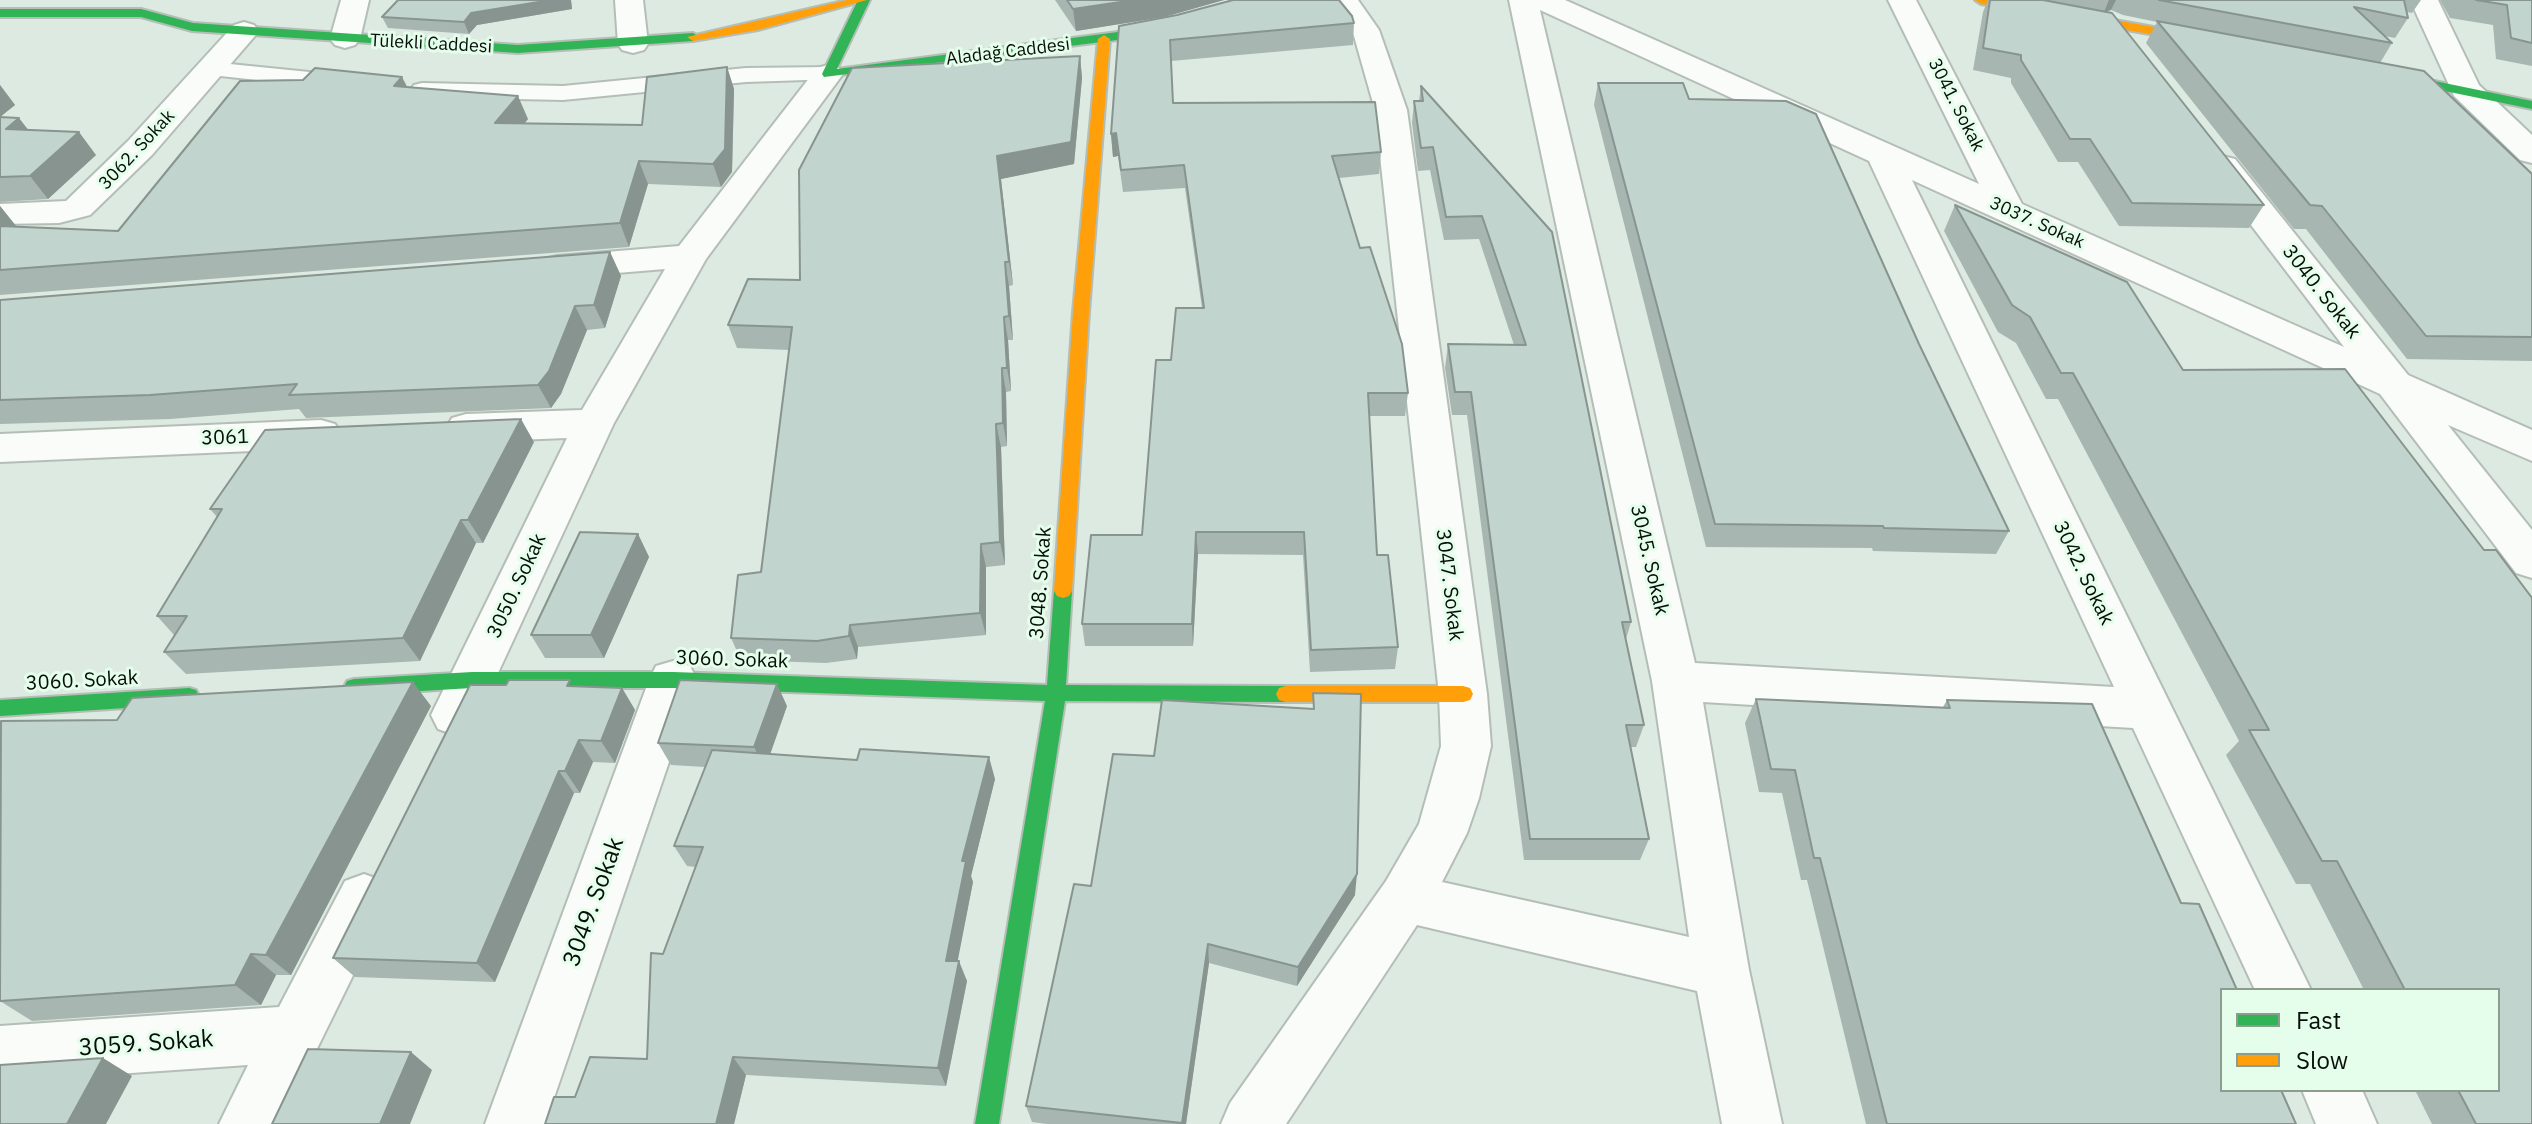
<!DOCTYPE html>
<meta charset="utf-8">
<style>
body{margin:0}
#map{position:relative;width:2532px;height:1124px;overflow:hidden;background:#ddeae1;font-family:"IBM Plex Sans",sans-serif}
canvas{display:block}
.legend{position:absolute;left:2220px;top:988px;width:280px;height:104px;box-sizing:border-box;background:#e5fdeb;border:2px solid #8c9d90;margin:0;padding:10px 14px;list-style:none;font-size:24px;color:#060e08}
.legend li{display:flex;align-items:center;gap:16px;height:40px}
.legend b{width:40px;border:2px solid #8c9d90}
</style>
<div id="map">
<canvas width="2532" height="1124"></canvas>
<ul class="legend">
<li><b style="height:10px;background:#30b455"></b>Fast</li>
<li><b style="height:10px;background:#ff9f0a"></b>Slow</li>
</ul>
</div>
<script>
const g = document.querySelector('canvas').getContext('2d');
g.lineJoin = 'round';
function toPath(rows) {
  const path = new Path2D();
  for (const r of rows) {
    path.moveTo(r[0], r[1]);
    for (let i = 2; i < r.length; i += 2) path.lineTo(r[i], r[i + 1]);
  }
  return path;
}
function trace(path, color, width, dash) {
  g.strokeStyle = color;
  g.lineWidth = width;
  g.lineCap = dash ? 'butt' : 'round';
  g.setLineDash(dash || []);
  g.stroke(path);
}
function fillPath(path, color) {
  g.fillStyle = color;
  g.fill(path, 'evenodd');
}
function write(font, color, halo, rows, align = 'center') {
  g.font = font + ' "IBM Plex Sans",sans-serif';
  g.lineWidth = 6;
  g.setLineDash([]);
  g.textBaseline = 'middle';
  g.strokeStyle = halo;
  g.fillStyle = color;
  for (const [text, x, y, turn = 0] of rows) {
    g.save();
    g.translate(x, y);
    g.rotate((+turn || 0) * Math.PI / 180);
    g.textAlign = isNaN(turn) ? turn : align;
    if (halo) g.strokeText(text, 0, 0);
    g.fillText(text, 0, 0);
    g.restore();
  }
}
const lane = toPath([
 [210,62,349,76,357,78,361,83,357,88,349,90,202,74,198,69,202,64,210,62],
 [828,67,836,69,840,74,836,79,746,82,563,100,422,97,414,95,410,90,414,85,422,83,563,86,746,68,828,67]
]);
const street = toPath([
 [341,0,369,0,360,39,355,45,345,48,335,45,330,39,341,0],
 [615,0,643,0,648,44,644,50,633,53,622,50,618,44,615,0],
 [1330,0,1358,0,1379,30,1407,110,1487,694,1491,746,1479,798,1467,833,1442,882,1689,937,1652,681,1509,0,1565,0,1979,184,1888,0,1916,0,2022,204,2344,347,2206,166,2211,159,2223,156,2235,159,2408,375,2532,430,2532,461,2448,425,2532,530,2532,578,2516,573,2380,394,1912,180,2311,990,2255,990,2133,728,1703,702,1749,970,1782,1124,1722,1124,1697,991,1417,925,1286,1124,1221,1124,1230,1103,1386,881,1419,824,1441,746,1439,694,1375,110,1354,36,1330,0],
 [1540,10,1869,161,2114,687,1695,663,1540,10],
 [2410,0,2438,0,2479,85,2532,135,2532,163,2520,160,2454,96,2410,0],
 [244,22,254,25,259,31,254,37,152,155,90,215,59,223,0,224,0,204,66,201,128,141,234,25,244,22],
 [828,65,839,68,843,74,706,259,614,423,472,729,455,735,438,729,431,715,567,438,466,442,452,438,446,428,452,418,466,414,582,410,665,269,557,278,544,275,539,267,544,259,557,256,679,246,817,68,828,65],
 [321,420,335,424,341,434,335,444,321,448,0,462,0,434,321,420],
 [673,661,690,666,697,680,545,1124,485,1124,649,680,656,666,673,661],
 [364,874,383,881,391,898,280,1124,219,1124,248,1065,0,1082,0,1026,279,1007,345,881,364,874],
 [2302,1090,2362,1090,2377,1124,2316,1124,2302,1090]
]);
const fast = toPath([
 [858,0,870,0,837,69,1133,30,1139,34,1133,38,824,77,822,74,858,0],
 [0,9,141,9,193,23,518,45,693,33,699,37,693,41,518,53,192,31,141,17,0,17,0,9],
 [2381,70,2532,101,2532,109,2377,77,2375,74,2381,70],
 [1063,584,1069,586,1072,591,1066,685,1286,686,1293,688,1296,694,1293,700,1286,702,1065,701,999,1124,975,1124,1045,701,673,688,472,688,354,695,347,693,344,687,347,681,354,679,472,672,673,672,1047,685,1054,591,1057,586,1063,584],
 [189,688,196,690,199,696,196,702,189,704,0,716,0,700,189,688]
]);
const slow = toPath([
 [847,0,867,0,758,30,693,41,687,37,847,0],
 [1975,0,2001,0,2211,37,2217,41,2211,45,1981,4,1975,0],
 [1104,35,1110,39,1089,312,1072,591,1069,596,1063,598,1057,596,1054,591,1073,312,1098,39,1104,35],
 [1286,686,1463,686,1470,688,1473,694,1470,700,1463,702,1286,702,1279,700,1276,694,1279,688,1286,686]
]);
trace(lane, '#b4beb7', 4);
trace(street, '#b4beb7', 4);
trace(fast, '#b4beb7', 4);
trace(slow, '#b4beb7', 4);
fillPath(lane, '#fafcfa');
fillPath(street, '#fafcfa');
fillPath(fast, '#30b455');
fillPath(slow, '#ff9f0a');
fillPath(toPath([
 [398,0,571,0,572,9,477,25,469,34,388,28,382,17],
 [1055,0,1224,0,1164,17,1076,31],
 [1988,0,2421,0,2412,13,2407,12,2408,18,2395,38,2384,36,2392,43,2380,63,2532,174,2532,361,2407,359,2306,229,2294,229,2146,43,2157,22,2123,15,2111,10,2105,12,2264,205,2249,228,2119,226,2078,162,2058,162,2011,83,2011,78,1973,70,1983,12],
 [2440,0,2532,0,2532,66,2496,59,2493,25,2450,18],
 [1177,15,1354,23,1353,45,1171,61,1173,103,1381,152,1379,174,1339,178,1360,248,1408,393,1405,416,1369,416,1377,555,1398,647,1395,669,1310,672,1303,555,1198,554,1193,646,1085,646,1082,624,1142,535,1171,360,1202,308,1185,188,1123,192,1118,156,1113,157,1111,134],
 [1080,56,1082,78,1074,164,1001,179,1013,285,1009,286,1013,340,1008,340,1011,391,1006,392,1007,446,1001,447,1005,565,986,567,986,635,858,647,857,659,826,663,741,660,731,638,761,572,790,350,737,348,728,325,800,280],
 [727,67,734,89,732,172,721,187,648,184,629,247,0,295,0,206,16,227,118,231,407,87,528,119,524,124,642,125],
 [1598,83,1689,99,1919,344,2009,531,1996,554,1873,551,1872,548,1706,547,1594,105],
 [0,85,15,105,0,117,28,130,96,155,48,199,0,202],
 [1421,86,1552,232,1631,622,1626,639,1644,725,1636,747,1630,747,1649,839,1640,860,1524,860,1467,415,1452,415,1445,368,1448,344,1514,345,1479,239,1444,240,1430,170,1418,171,1412,123,1414,101,1419,101],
 [1955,205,2127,282,2183,370,2345,369,2484,550,2496,550,2532,598,2532,1124,2432,1124,2415,1090,2498,1090,2498,990,2364,990,2310,884,2296,884,2226,755,2239,741,2058,399,2046,399,2016,343,1998,332,1944,231],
 [610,252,621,276,605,328,587,330,561,394,551,408,306,418,299,409,170,419,0,424,0,300],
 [534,442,483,543,476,543,420,661,186,674,164,652,174,635,157,616,217,517,210,509],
 [638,534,649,557,604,658,545,658,531,635],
 [575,687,622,688,635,710,615,763,593,762,580,793,574,793,495,982,355,977,333,958],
 [1313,693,1355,895,1297,986,1209,963,1186,1124,1047,1124,1032,1122,1026,1106,1091,886,1154,756,1313,709],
 [1756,699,1943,707,1947,700,2181,903,2296,1124,1866,1124,1807,880,1801,880,1782,793,1759,792,1745,723],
 [431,706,291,975,276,975,261,1005,32,1021,0,1001,117,720],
 [787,706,770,754,995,779,971,876,973,882,957,961,967,981,946,1086,746,1075,734,1124,545,1124,575,1097,647,1059,663,954,696,867,687,866,674,846,705,767,671,765,658,743]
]), '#a7b6b1');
fillPath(toPath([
 [551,0,571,0,572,9,477,25,469,34,464,22,471,13],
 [1134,0,1224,0,1164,17,1076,31,1073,9],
 [2109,0,2116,0,2111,10,2104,12],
 [1080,56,1082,78,1074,164,1001,179,1013,285,1009,262,997,156],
 [727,67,734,89,732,172,721,187,713,164],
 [402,77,414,100,394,86],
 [0,85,15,105,0,117],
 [518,96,528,119,506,146,495,123],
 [19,118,37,141,6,129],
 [79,132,96,155,48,199,30,176],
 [1116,133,1118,156,1113,157,1111,134],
 [639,161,648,184,629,247,620,223],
 [0,206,17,227,0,242],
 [610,252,621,276,605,328,594,305],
 [1005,262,1009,286,1013,340,1009,316],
 [575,306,587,330,561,394,551,408,538,385],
 [1004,317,1008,340,1011,391,1007,368],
 [1002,368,1006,392,1007,446,1003,423],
 [521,419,534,442,483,543,468,520],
 [996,424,1001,447,1005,565,1000,542],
 [461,520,476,543,420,661,403,638],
 [1196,532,1198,554,1193,646,1192,624],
 [638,534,649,557,604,658,591,635],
 [981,544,986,567,986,635,980,613],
 [850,625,858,647,857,659,849,636],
 [413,682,431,706,291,975,266,955],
 [777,684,787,706,765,769,754,747],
 [622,688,635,710,615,763,601,741],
 [579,740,593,762,580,793,565,771],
 [989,757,995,779,971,876,973,882,954,980,946,961,962,861],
 [559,771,574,793,495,982,477,963],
 [1357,874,1355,895,1297,986,1298,967],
 [1208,944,1209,963,1186,1124,1182,1124],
 [251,954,276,975,261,1005,235,985],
 [959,961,967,981,946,1086,938,1068],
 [411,1052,432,1070,410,1124,380,1124],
 [733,1057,746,1075,734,1124,716,1124],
 [103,1058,132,1076,106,1124,67,1124]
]), '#889490');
const building = toPath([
 [398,0,551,0,471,13,464,22,382,17,398,0],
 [1067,0,1134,0,1073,9,1067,0],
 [1233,0,1339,0,1352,16,1354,23,1170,40,1173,103,1375,102,1381,152,1332,156,1360,248,1370,247,1402,344,1408,393,1368,393,1377,555,1388,555,1398,647,1311,650,1304,532,1196,532,1192,624,1082,624,1091,535,1142,535,1156,360,1171,360,1176,308,1204,308,1184,165,1121,170,1116,133,1111,134,1119,26,1177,15,1233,0],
 [1990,0,2043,0,2112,13,2264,205,2132,203,2090,139,2070,139,2021,60,2021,55,1983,48,1990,0],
 [2159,0,2404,0,2408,18,2354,7,2392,43,2159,0],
 [2476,0,2532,0,2532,43,2511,38,2507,5,2476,0],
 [2157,21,2424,71,2532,174,2532,337,2426,336,2322,206,2310,205,2157,21],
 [1080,56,1071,142,997,156,1009,262,1005,262,1009,316,1004,317,1007,368,1002,368,1003,423,996,424,1000,542,981,544,980,613,850,625,849,636,817,641,731,638,738,575,761,572,792,327,728,325,748,279,800,280,799,170,852,68,1080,56],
 [727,67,725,149,713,164,639,161,620,223,0,270,0,226,118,231,240,81,303,80,315,68,402,77,394,86,518,96,495,123,642,125,647,77,727,67],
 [1598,83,1683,83,1689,99,1786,101,1816,114,1919,344,2009,531,1884,528,1883,526,1715,524,1598,83],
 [1421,86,1552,232,1631,622,1622,622,1644,725,1626,725,1649,839,1530,839,1471,392,1455,392,1448,344,1526,345,1482,216,1446,217,1433,147,1421,148,1414,101,1423,101,1421,86],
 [0,117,19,118,6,129,79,132,30,176,0,177,0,117],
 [1955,205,2127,282,2183,370,2345,369,2484,550,2496,550,2532,598,2532,1124,2476,1124,2458,1090,2498,1090,2498,990,2405,990,2337,861,2322,861,2249,730,2269,730,2073,373,2061,373,2030,317,2012,305,1955,205],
 [610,252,594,305,575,306,549,371,538,385,289,395,297,384,150,395,0,400,0,300,610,252],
 [521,419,468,520,461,520,403,638,164,652,187,616,157,616,222,509,210,509,265,430,521,419],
 [580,532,638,534,591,635,531,635,580,532],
 [509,680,570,680,567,686,622,688,601,741,579,740,565,771,559,771,477,963,333,958,470,685,506,685,509,680],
 [680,680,777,684,754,747,658,743,680,680],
 [413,682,266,955,251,954,235,985,0,1001,1,721,117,720,132,698,413,682],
 [1313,693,1361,694,1357,874,1298,967,1208,944,1182,1123,1026,1106,1074,884,1091,886,1113,754,1154,756,1162,700,1314,709,1313,693],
 [1756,699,1950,708,1947,700,2092,704,2181,903,2199,904,2237,990,2222,990,2222,1090,2281,1090,2296,1124,1887,1124,1820,858,1814,858,1795,770,1771,769,1756,699],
 [860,749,989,757,962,861,966,861,946,961,959,961,938,1068,733,1057,716,1124,545,1124,554,1097,575,1097,590,1057,647,1059,651,953,663,954,703,847,674,846,712,750,857,760,860,749],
 [308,1049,411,1052,380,1124,272,1124,308,1049],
 [103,1058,67,1124,0,1124,0,1065,103,1058]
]);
fillPath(building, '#c2d4ce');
trace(building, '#889490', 2);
write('18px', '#060e08', '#e5fdeb', [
 ["Tülekli Caddesi",431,44,3],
 ["Aladağ Caddesi",1008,52,-7],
 ["3041. Sokak",1956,105,63],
 ["3062. Sokak",137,150,-47],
 ["3037. Sokak",2037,223,24]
]);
write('20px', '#060e08', '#e5fdeb', [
 ["3040. Sokak",2321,292,52],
 ["3061",225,438,-2],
 ["3045. Sokak",1649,560,77],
 ["3042. Sokak",2083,573,64],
 ["3048. Sokak",1041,583,-86],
 ["3047. Sokak",1449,585,83],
 ["3050. Sokak",517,586,-65],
 ["3060. Sokak",732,660,2],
 ["3060. Sokak",82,681,-3]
]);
write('24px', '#060e08', '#e5fdeb', [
 ["3049. Sokak",594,902,-70],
 ["3059. Sokak",146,1044,-4]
]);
</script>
